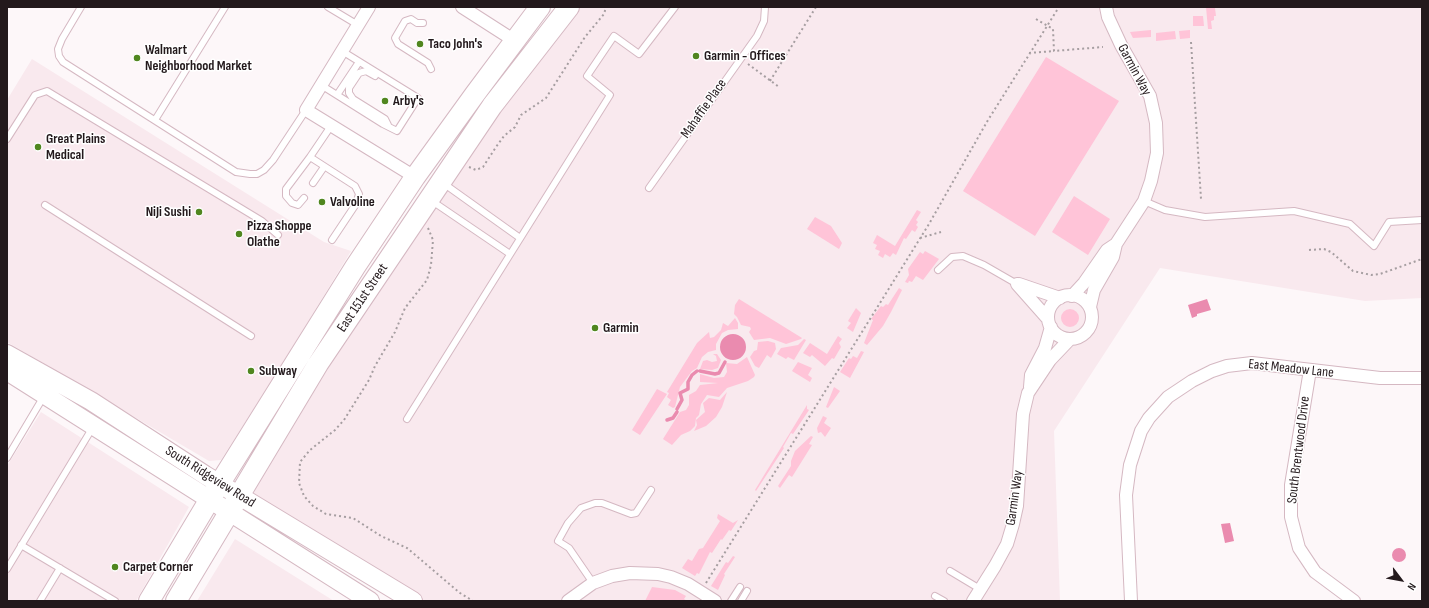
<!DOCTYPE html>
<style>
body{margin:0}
#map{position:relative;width:1429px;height:608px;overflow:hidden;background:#fdf7f9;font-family:"Sofia Sans Condensed",sans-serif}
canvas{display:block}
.frame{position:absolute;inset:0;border:8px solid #23191c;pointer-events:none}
.north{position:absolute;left:1381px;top:560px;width:40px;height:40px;-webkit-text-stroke:3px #fff;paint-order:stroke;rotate:122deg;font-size:11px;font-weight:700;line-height:16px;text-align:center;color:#23191c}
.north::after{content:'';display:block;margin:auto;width:14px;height:18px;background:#23191c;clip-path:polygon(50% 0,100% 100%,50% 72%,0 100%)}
</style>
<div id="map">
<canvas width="1429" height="608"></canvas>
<div class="frame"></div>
<div class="north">N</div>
</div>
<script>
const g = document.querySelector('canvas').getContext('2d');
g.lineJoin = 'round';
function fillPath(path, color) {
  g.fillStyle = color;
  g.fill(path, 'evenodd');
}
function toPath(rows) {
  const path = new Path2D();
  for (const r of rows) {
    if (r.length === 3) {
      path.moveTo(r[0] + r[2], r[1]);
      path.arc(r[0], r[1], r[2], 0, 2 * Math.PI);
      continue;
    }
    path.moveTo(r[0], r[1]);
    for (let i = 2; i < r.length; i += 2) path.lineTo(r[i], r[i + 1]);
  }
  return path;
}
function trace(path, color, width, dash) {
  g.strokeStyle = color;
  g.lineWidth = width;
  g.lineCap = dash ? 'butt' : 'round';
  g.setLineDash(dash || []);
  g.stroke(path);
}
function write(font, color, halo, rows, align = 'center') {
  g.font = font + ' "Sofia Sans Condensed",sans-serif';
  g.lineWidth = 3;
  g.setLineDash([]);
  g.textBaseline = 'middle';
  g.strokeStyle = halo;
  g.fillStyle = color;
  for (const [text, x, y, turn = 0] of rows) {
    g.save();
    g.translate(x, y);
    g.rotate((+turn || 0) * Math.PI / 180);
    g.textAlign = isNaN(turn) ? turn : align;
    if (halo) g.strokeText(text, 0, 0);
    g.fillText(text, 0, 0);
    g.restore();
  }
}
fillPath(toPath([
 [569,7,1422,7,1422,298,1365,301,1160,268,1054,431,1060,601,413,601,240,495],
 [32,59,324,242,351,251,286,358,221,460,209,461,7,342,7,100],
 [41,412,189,507,136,601,7,601,7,466],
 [235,539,334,601,197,601]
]), '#f9e9ee');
fillPath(toPath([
 [1206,7,1215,8,1216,16,1214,16,1214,20,1211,21,1212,29,1208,29],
 [1203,16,1204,26,1193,26,1193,16],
 [1151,30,1151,37,1133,38,1130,32],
 [1190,30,1190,38,1180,39,1179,31],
 [1175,31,1176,39,1156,41,1156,33],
 [1046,57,1119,101,1035,236,963,191],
 [1074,196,1110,219,1088,255,1052,232],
 [917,210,921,212,916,220,918,222,916,225,918,227,915,232,912,230,906,239,904,238,896,255,893,253,890,257,885,254,883,258,878,255,880,251,875,249,877,245,873,243,877,235,895,246],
 [815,217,831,226,842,243,839,249,807,229],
 [925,251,939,259,923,280,916,276,912,282,909,281,908,283,905,282,909,275,908,269,920,252,923,254],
 [899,288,902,290,891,312,883,326,867,345,864,343,873,320,871,319,881,306,883,307,886,304,888,305],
 [739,299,802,338,801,339,786,344,770,338,754,340,749,332,751,329,750,327,741,325,737,317,734,314,735,305],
 [856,308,861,313,853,332,847,328,851,323,848,321],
 [1070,318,9],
 [735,318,738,323,738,329,728,330,722,333,716,344,716,350,708,352,702,357,697,368,692,371,680,387,675,407,673,408,668,405,671,400,667,397,669,393,667,392,697,343,709,332,710,338,714,337,721,330,723,323,728,326],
 [838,336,842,339,839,343,841,347,834,359,832,358,825,366,812,355,810,357,803,353,810,343,827,354],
 [804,339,806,340,794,360,788,357,786,359,777,354,781,348,798,345],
 [768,341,775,343,776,349,771,358,767,355,759,368,755,366,750,357,754,351,757,350,758,342],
 [861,351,864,352,850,378,840,372,849,358,851,359,853,356,857,358],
 [713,354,717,354,721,360,718,368,712,370,700,369,703,361,707,360,712,362,717,361,716,356],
 [747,357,755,375,754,377,748,381,727,388,719,397,707,395,701,404,699,415,696,418,695,426,690,431,681,435,672,445,663,439,680,412,686,410,689,405,689,395,696,391,700,385,718,383,700,382,700,374,714,378,724,377,727,372,726,363,737,364],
 [798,362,812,368,808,375,812,378,810,382,792,371],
 [834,387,840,391,828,408,826,407],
 [657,389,667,394,640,435,632,430],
 [727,392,722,407,716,417,706,426,694,431,697,425,696,420,705,412,703,403,709,398,720,400],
 [807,405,807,409,809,410,793,434,791,433,783,447,784,448,756,491,755,490],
 [823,416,827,418,824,423,831,428,825,437,821,432,818,433,817,428],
 [811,436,813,437,809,444,812,445,792,477,789,475,780,488,778,486,791,466,791,461,795,451],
 [718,514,733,523,738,520,731,531,729,530,722,540,721,539,712,553,710,552,699,574,697,573,695,576,682,568,688,559,692,561,699,549,703,548,720,521,717,518],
 [733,556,735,557,724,574,725,575,718,590,711,586,726,562,728,563],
 [652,587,675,590,686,596,684,599,687,601,645,601]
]), '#ffc4d8');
fillPath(toPath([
 [1207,299,1211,310,1197,314,1197,316,1192,318,1188,305],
 [733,347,13],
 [1230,523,1234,541,1225,543,1221,524],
 [1399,555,7]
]), '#ea8baf');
trace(toPath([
 [700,371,715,374,719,373,725,362],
 [677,409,682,400,680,393,688,389,688,382,692,375,697,371],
 [667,420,673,418,677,412]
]), '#ea8baf', 3.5);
const lane = toPath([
 [81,7,62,39,58,49,59,56,63,62,236,172,250,174,257,174,264,170,273,160,306,110],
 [328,7,358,25],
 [423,23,417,23,411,19,405,21,395,38,398,44,428,63,431,69],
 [375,76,366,71,359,73,349,88,349,93,353,99,385,119,388,125],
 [321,85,383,124,397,131,418,98,342,51],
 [337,95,359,62],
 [155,120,225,7],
 [331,126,310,157,355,186,359,194,356,204,332,240],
 [7,139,35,95,47,91,262,221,278,235],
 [313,183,324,167],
 [443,183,520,238],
 [649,188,757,36,764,21,765,7],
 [304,198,298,205,292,203,286,196,286,189,310,157],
 [432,201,510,254],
 [1144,201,1165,210,1205,217,1294,211,1350,224,1374,246,1389,222,1422,220],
 [45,205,251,336],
 [938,270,952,257,963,256,984,265,1017,284],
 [407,419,610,95,587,76,614,36,639,54,675,7],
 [7,458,44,396],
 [21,545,115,601],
 [7,569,93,427],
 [950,571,980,589],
 [593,583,569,548,558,541,568,523,581,508,595,503,602,503,631,514,636,513,651,490],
 [935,596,944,601],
 [40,601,60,568],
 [731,601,740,587],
 [741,601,747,591]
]);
const street = toPath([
 [369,7,306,110,415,177],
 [462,7,515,41],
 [1017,284,1048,319],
 [1019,284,1060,298],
 [1070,317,22],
 [1072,296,1084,283,1107,250,1116,244],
 [1090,307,1094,290,1113,257,1116,244,1144,201,1151,181,1157,153,1156,123,1150,96,1121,45,1108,17,1106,7],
 [1310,370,1291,485,1291,517,1299,548,1315,572,1354,601],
 [1030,387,1031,375,1045,348,1051,327],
 [568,601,593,583,612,576,630,573,658,574,671,577,688,584,715,601],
 [973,601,995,566,1007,544,1013,524,1017,506,1023,414,1028,393,1050,360,1070,339],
 [1131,601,1126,495,1130,465,1141,431,1149,418,1168,397,1192,381,1212,371,1227,366,1252,363,1380,378,1422,378]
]);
const secondary = toPath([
 [7,354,91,401,205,475,413,601],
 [7,371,370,601]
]);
const primary = toPath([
 [149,601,210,499,355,267,415,177,475,94,540,7],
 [176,601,318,364,492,106,569,7]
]);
trace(lane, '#d5b8c2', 8);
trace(street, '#d5b8c2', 14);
trace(secondary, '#d5b8c2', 20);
trace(primary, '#d5b8c2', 22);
trace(toPath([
 [1036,19,1053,29,1054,51,1103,47],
 [1191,42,1201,199],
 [1029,53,1054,51],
 [748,64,779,87],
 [770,81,816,7],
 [469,167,476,170,483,167,496,147,504,136,515,127,521,115,546,98,585,37,604,14,606,7],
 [428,228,433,240,431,265,427,280,405,308,395,332,375,366,369,380,344,420,335,430,310,450,300,462,299,483,304,496,313,506,326,514,353,518,381,536,407,548,460,593,473,601],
 [920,238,941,232],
 [1309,250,1324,249,1331,252,1353,271,1371,275,1380,274,1422,259],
 [706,583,929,224,988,120,1059,7]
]), '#a69ea1', 2, [2, 3]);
trace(lane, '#fff', 6);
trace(street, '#fff', 12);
trace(secondary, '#fff', 18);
trace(primary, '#fff', 20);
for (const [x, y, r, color] of [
 [420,44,4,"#50861f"],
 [696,56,4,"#50861f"],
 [137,58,4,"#50861f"],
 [385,101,4,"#50861f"],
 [38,147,4,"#50861f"],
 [322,202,4,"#50861f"],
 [199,212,4,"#50861f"],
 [239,234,4,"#50861f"],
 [595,328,4,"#50861f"],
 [251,371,4,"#50861f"],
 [115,567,4,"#50861f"]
]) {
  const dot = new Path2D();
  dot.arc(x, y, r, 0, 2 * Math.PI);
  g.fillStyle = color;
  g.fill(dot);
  trace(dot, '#fff', 1.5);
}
write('bold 14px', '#23191c', '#fff', [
 ["Taco John's",428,44],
 ["Walmart",145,50],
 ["Neighborhood Market",145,66],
 ["Garmin - Offices",704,56],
 ["Arby's",393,101],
 ["Great Plains",46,139],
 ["Medical",46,155],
 ["Valvoline",330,202],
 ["NiJi Sushi",191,212,"right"],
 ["Pizza Shoppe",247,226],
 ["Olathe",247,242],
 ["Garmin",603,328],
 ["Subway",259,371],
 ["Carpet Corner",123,567]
], 'left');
write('14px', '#23191c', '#fff', [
 ["Garmin Way",1134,70,62],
 ["Mahaffie Place",704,109,-55],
 ["East 151st Street",363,298,-56],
 ["East Meadow Lane",1291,369,6],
 ["South Brentwood Drive",1299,450,-83],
 ["South Ridgeview Road",210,477,32],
 ["Garmin Way",1015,498,-82]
]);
</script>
